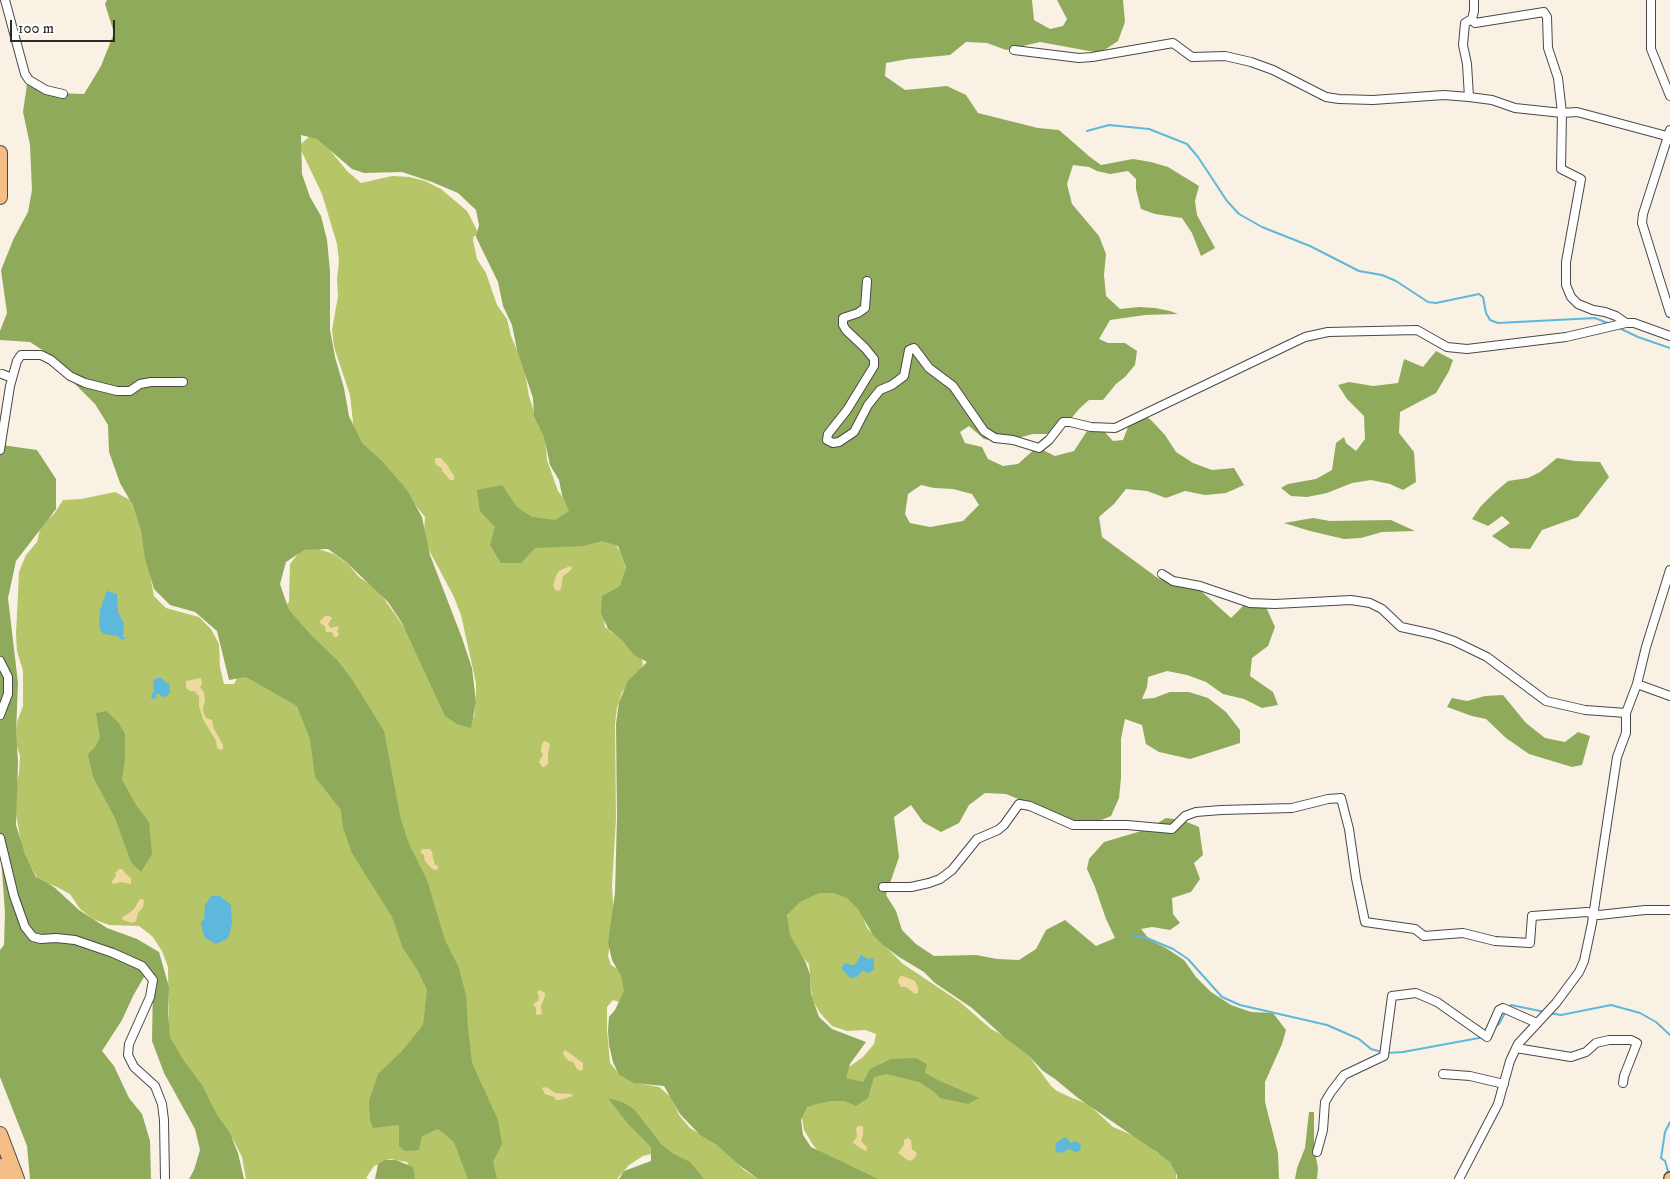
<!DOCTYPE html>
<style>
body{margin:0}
#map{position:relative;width:1670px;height:1179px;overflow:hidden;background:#f9f1e3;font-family:"IM FELL DW Pica",serif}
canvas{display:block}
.scale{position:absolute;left:10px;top:20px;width:105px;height:22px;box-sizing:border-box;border:2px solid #2b2b2b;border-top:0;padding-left:6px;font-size:15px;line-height:18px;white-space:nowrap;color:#2b2b2b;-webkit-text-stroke:4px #fff;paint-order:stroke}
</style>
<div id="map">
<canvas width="1670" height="1179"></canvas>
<div class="scale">100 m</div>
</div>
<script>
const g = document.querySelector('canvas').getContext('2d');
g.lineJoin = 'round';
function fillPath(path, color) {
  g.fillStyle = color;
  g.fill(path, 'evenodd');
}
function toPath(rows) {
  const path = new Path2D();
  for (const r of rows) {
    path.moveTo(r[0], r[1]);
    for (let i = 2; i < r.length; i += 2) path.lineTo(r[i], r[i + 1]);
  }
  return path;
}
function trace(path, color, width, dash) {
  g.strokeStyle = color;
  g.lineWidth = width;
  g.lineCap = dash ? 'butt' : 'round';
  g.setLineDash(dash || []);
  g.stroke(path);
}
fillPath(toPath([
 [312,134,325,144,347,171,361,183,392,176,409,177,425,181,441,189,467,211,480,236,474,236,473,240,477,259,486,273,497,305,507,319,511,336,524,367,529,396,534,412,544,426,547,460,558,491,571,508,612,538,620,552,626,569,622,585,603,610,605,627,611,632,640,649,643,665,633,680,622,692,617,708,615,724,616,819,612,886,614,920,608,956,611,965,627,975,643,1010,613,1000,607,1007,607,1030,610,1063,621,1076,637,1083,659,1087,672,1098,679,1115,690,1128,719,1146,744,1170,758,1179,698,1179,659,1152,643,1156,629,1165,617,1179,414,1179,407,1162,390,1159,374,1166,366,1178,368,1179,246,1179,242,1157,234,1141,214,1112,169,1037,168,967,162,951,152,936,139,926,109,925,93,919,80,909,70,894,55,886,39,881,27,859,21,843,15,808,15,791,19,773,20,756,15,740,17,722,23,706,23,671,17,651,16,634,19,572,26,555,37,542,41,525,54,514,63,500,81,499,115,492,130,500,142,531,154,596,166,608,199,617,211,629,219,644,220,667,224,684,234,684,242,669,277,615,289,602,290,564,301,550,318,549,334,554,348,564,359,577,374,587,385,600,415,643,420,660,435,691,456,716,474,717,476,700,476,683,461,615,454,597,430,552,424,535,425,517,409,497,360,447,354,431,350,395,334,347,332,330,338,296,337,279,339,261,337,244,322,194,299,146],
 [833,889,849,895,860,909,867,928,903,964,960,1002,991,1029,1021,1045,1051,1086,1057,1091,1072,1098,1088,1104,1113,1127,1144,1140,1156,1152,1166,1157,1176,1170,1176,1179,869,1179,824,1158,813,1145,804,1130,802,1118,807,1101,841,1081,849,1067,863,1057,874,1044,876,1034,865,1030,847,1031,832,1026,820,1013,812,999,809,964,785,940,788,910,816,890]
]), '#b6c568');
fillPath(toPath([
 [107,0,1032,0,1034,20,1050,29,1063,26,1067,19,1057,0,1123,0,1125,22,1118,41,1100,53,1040,42,1006,50,987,43,966,42,950,55,908,59,886,63,885,76,905,90,947,86,966,95,978,113,1038,128,1059,130,1090,157,1101,165,1133,159,1151,162,1168,167,1199,186,1195,201,1197,215,1215,248,1201,256,1192,233,1182,218,1155,214,1141,209,1136,189,1136,179,1128,171,1110,174,1097,171,1089,167,1073,165,1067,184,1072,204,1099,236,1106,254,1104,275,1106,296,1120,309,1139,307,1155,308,1170,311,1178,314,1145,315,1110,320,1099,339,1108,343,1125,343,1137,351,1135,365,1125,377,1116,384,1103,400,1089,400,1079,409,1070,420,1059,428,1047,434,1033,434,1002,442,984,439,969,426,960,432,965,443,982,447,988,459,1003,466,1018,464,1037,447,1055,456,1074,451,1087,431,1103,430,1113,441,1123,440,1128,427,1139,412,1151,420,1165,435,1176,452,1193,463,1212,470,1234,468,1244,485,1226,493,1205,495,1185,491,1166,498,1147,491,1126,489,1114,504,1099,517,1102,537,1159,579,1200,590,1231,618,1246,603,1266,607,1275,627,1268,646,1252,658,1250,676,1273,692,1278,705,1262,708,1244,699,1223,694,1206,682,1187,675,1167,671,1148,677,1147,687,1142,699,1154,698,1170,692,1189,692,1208,698,1226,712,1240,730,1240,743,1190,759,1159,752,1146,744,1142,725,1125,719,1121,739,1121,778,1119,798,1111,816,1092,824,1072,821,1006,794,985,793,969,805,959,823,941,832,923,822,911,805,894,817,899,857,886,895,896,911,902,930,916,944,934,956,976,955,997,959,1019,960,1036,949,1046,930,1065,920,1096,946,1115,938,1106,919,1095,887,1087,869,1089,859,1104,842,1148,829,1166,818,1182,820,1199,827,1203,855,1194,863,1200,879,1191,892,1172,898,1173,914,1180,923,1170,930,1152,927,1141,929,1150,940,1166,948,1184,960,1196,977,1211,992,1231,1005,1251,1012,1273,1013,1286,1030,1282,1044,1265,1082,1265,1102,1278,1153,1279,1179,1177,1179,1177,1175,1170,1162,1158,1153,1078,1098,1055,1079,1043,1071,1028,1055,1004,1037,972,1008,935,983,924,972,899,957,883,945,873,935,858,909,847,898,834,893,819,893,800,902,787,915,790,935,806,963,810,975,811,994,819,1017,832,1029,866,1042,850,1064,846,1078,863,1082,870,1069,891,1059,916,1058,927,1064,925,1073,940,1081,979,1098,968,1104,940,1098,933,1091,919,1082,886,1074,874,1077,868,1098,856,1106,845,1101,831,1101,817,1104,807,1107,801,1120,803,1135,811,1147,878,1179,758,1179,739,1165,717,1145,700,1135,680,1114,664,1086,634,1083,619,1075,613,1062,609,1045,608,1031,609,1017,615,1010,624,991,621,976,612,960,608,943,615,893,617,817,616,724,619,702,628,681,647,662,634,655,621,639,608,629,601,613,602,596,620,586,626,568,618,546,602,541,583,546,535,548,521,563,501,563,490,545,495,527,480,511,477,490,502,485,517,507,532,517,555,520,569,511,562,495,559,480,550,465,544,437,534,416,533,398,517,350,512,325,503,306,498,282,476,237,479,225,476,210,458,193,432,182,402,172,364,173,352,169,317,139,301,135,302,174,310,197,321,216,327,240,330,271,330,330,335,357,344,388,349,416,362,443,382,461,407,490,422,517,430,555,462,638,472,668,476,702,471,728,457,724,445,716,402,623,388,602,346,562,328,549,304,550,286,562,280,584,289,610,311,635,338,661,353,681,384,731,401,820,409,844,427,880,445,940,459,968,466,996,468,1028,472,1063,498,1120,502,1144,493,1162,497,1179,468,1179,454,1142,438,1129,422,1136,419,1150,405,1151,399,1146,399,1125,373,1128,370,1120,369,1101,378,1074,402,1051,423,1025,427,990,418,971,403,948,392,917,352,853,343,828,341,810,315,777,310,739,297,706,246,677,229,680,217,631,195,612,170,605,154,589,145,559,141,530,132,504,120,483,109,452,108,425,95,404,75,384,50,355,30,342,0,340,0,331,7,313,1,270,14,238,28,212,32,190,30,145,23,112,27,84,56,93,84,94,101,66,114,33,105,4],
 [921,485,934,488,953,489,972,494,979,505,963,521,930,527,910,523,905,514,908,494],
 [1436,351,1453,360,1449,371,1436,393,1400,412,1399,433,1414,452,1416,482,1403,490,1390,484,1371,480,1352,483,1327,493,1307,497,1291,496,1281,488,1288,484,1316,479,1332,470,1336,443,1344,437,1346,443,1356,451,1365,439,1364,416,1347,399,1338,385,1349,382,1373,386,1398,383,1404,359,1423,367],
 [2,445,37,450,56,479,56,509,16,561,8,598,18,683,16,733,18,761,16,825,25,854,36,877,54,887,79,910,107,928,137,939,159,952,169,987,168,1011,170,1037,184,1061,202,1085,217,1115,230,1133,238,1153,244,1179,189,1179,194,1170,200,1150,195,1129,164,1073,152,1041,153,985,144,977,133,996,122,1020,102,1051,114,1066,129,1098,142,1114,150,1141,151,1179,30,1179,27,1146,0,1077,0,950,4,945,5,913,0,843,0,450],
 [1557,458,1575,461,1600,462,1609,477,1578,517,1542,530,1530,549,1510,548,1492,536,1510,523,1502,516,1488,526,1472,519,1481,506,1494,493,1508,481,1528,478,1540,472],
 [1313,518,1330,521,1391,520,1415,531,1382,532,1361,538,1344,539,1310,531,1284,523],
 [1503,695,1526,723,1545,738,1565,742,1578,732,1590,736,1582,765,1572,767,1529,754,1506,738,1486,719,1472,716,1447,707,1452,698,1467,701,1485,696],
 [106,711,118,722,125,734,125,759,122,780,136,805,149,822,152,854,141,872,131,862,115,818,93,777,88,754,95,747,100,738,96,713],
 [608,1098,622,1102,634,1109,661,1144,672,1153,690,1162,704,1179,619,1179,624,1171,651,1161,651,1147,628,1124],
 [1309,1112,1314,1112,1314,1148,1318,1168,1317,1179,1295,1179,1297,1168,1305,1148],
 [385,1160,396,1160,413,1167,415,1179,375,1179,378,1164]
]), '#90aa5c');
fillPath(toPath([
 [437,458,441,458,447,465,454,476,454,480,450,480,442,471,442,468,436,465,435,462,435,459],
 [570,566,572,568,571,570,563,576,561,589,558,591,555,590,553,585,557,574,559,571],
 [325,616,329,616,332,618,328,624,330,628,339,626,337,632,339,633,337,637,334,637,332,632,326,632,325,626,321,624,320,621],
 [201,678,202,684,200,687,204,693,205,700,203,708,204,714,206,718,212,720,214,729,223,745,223,749,220,750,217,748,216,741,203,719,199,706,199,696,194,691,190,691,186,688,186,681],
 [544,741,548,742,550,745,548,754,548,764,544,767,542,767,539,762,543,754,541,752,542,744],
 [424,849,430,849,432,852,433,858,435,865,438,866,438,869,435,870,431,868,425,861,424,855,421,853,421,850],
 [119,869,122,869,125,873,131,878,131,884,121,882,113,884,112,881,116,876,115,873],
 [140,899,143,899,144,902,143,907,138,913,136,921,132,923,123,920,122,918,134,909],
 [901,976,903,976,915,981,918,988,918,993,915,994,906,987,901,987,898,982,899,978],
 [540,990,545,993,545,996,541,1006,542,1014,538,1015,536,1014,536,1008,533,1004,538,1001,539,996,537,992],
 [565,1050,583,1063,583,1069,581,1071,577,1069,573,1062,569,1061,564,1056,563,1053],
 [544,1087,548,1088,555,1093,571,1094,573,1096,560,1100,556,1100,554,1097,545,1094,542,1088],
 [858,1126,862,1126,863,1127,863,1135,861,1141,867,1147,867,1150,865,1151,853,1143,853,1142,857,1137,856,1129],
 [908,1138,911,1140,912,1149,917,1153,914,1159,909,1161,898,1153,904,1145,904,1140]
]), '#eeda9e');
fillPath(toPath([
 [107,591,117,594,118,612,124,623,123,637,126,638,123,640,120,639,118,636,104,634,100,630,99,624,100,610],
 [158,678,162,678,166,683,169,683,170,692,167,696,163,697,159,694,157,694,155,699,152,699,151,696,154,691,153,683,155,679],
 [211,896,220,896,231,905,232,923,230,933,227,939,216,944,205,938,201,925,201,922,204,920,205,905],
 [861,955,868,959,873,958,874,961,874,970,869,973,862,971,857,977,850,978,841,968,842,966,846,963,852,965,855,965],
 [1065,1137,1069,1140,1070,1143,1076,1141,1080,1144,1081,1145,1080,1151,1076,1152,1068,1149,1062,1153,1057,1152,1055,1150,1056,1143]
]), '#5eb8db');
trace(toPath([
 [1087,131,1109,125,1149,129,1187,144,1198,157,1227,201,1239,214,1262,227,1310,246,1359,271,1382,275,1396,281,1428,302,1436,303,1479,294,1483,297,1486,313,1490,320,1498,323,1595,318,1610,324],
 [1617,327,1638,337,1670,348],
 [1133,936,1147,938,1173,949,1188,959,1222,997,1240,1005,1327,1025,1359,1039,1371,1049,1382,1052],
 [1509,1007,1511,1005,1545,1012],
 [1549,1013,1561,1015,1611,1005,1640,1013,1656,1022,1670,1035],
 [1495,1027,1499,1024,1506,1011],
 [1387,1053,1403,1052,1479,1038,1483,1036],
 [1664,1179,1668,1171,1665,1161,1661,1158,1665,1132,1670,1122]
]), '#5eb8db', 2);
const street = toPath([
 [5,0,25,74,29,80,46,90,63,94],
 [1651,0,1651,49,1670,96],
 [1472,19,1475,23,1544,12,1547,17,1548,48,1558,78,1562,113,1561,169,1581,179,1566,262,1566,285,1571,297,1578,304,1593,310,1605,312,1616,316,1626,323],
 [1014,50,1079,58,1092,57,1173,43,1192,57,1225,56,1251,62,1273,70,1326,97,1339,99,1373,100,1444,95,1469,97,1492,100,1515,108,1562,113,1577,112,1670,137],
 [1469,97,1467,64,1463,45,1465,23,1472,19,1474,11,1474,0],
 [1670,130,1643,214,1642,223,1670,313],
 [867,281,865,308,858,313,843,318,843,325,846,330,865,348,874,359,874,366,847,410,828,434,827,440,833,443,839,442,854,432,868,405,880,390,892,385,904,376,909,350,914,348,929,368,953,386,984,431,995,438,1013,440,1039,448,1049,440,1063,422,1070,422,1091,427,1115,428,1305,337,1328,332,1417,330,1447,347,1467,349,1566,337,1626,323,1634,323,1670,336],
 [2,374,12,378],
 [0,450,10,386,17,361,21,355,41,355,51,360,70,376,85,383,117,391,130,391,140,384,151,382,183,382],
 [1162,574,1173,581,1200,586,1250,603,1275,604,1351,600,1370,603,1382,609,1401,627,1433,634,1454,641,1487,657,1546,701,1585,710,1626,713],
 [0,661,8,677,8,694,0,715],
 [1637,684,1670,696],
 [0,838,14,896,25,927,33,937,41,939,56,938,75,940,113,953,142,966,153,980,150,997,129,1044,128,1055,134,1067,155,1086,162,1104,164,1120,165,1179],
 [883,887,911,887,929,883,940,879,952,870,977,839,998,830,1004,825,1019,804,1030,806,1073,825,1127,825,1172,829,1185,816,1196,812,1221,810,1292,808,1328,799,1341,798,1349,829,1356,878,1365,922,1415,929,1424,936,1463,933,1495,941,1530,943,1532,916,1587,912,1599,915,1645,910,1670,910],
 [1516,1048,1571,1057,1586,1052,1596,1043,1609,1040,1631,1040,1637,1043,1624,1076,1623,1083],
 [1443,1074,1470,1076,1504,1084],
 [1317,1152,1323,1130,1325,1102,1331,1092,1344,1075,1384,1056,1392,996,1416,993,1437,1002,1487,1037,1499,1010,1503,1008,1537,1023],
 [1459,1179,1498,1104,1510,1061,1518,1044,1556,1003,1579,972,1584,961,1592,923,1617,757,1626,733,1626,713,1637,684,1646,647,1670,570]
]);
const primary = toPath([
 [1670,1179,1670,1178]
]);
const highway = toPath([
 [0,153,0,197],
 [0,1134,17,1179],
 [0,1166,5,1179]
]);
trace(street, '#4a4947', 10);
trace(primary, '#4a4947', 14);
trace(highway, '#4a4947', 16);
trace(street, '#fff', 8);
trace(primary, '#f6be87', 11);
trace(highway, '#f6be87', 14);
</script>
